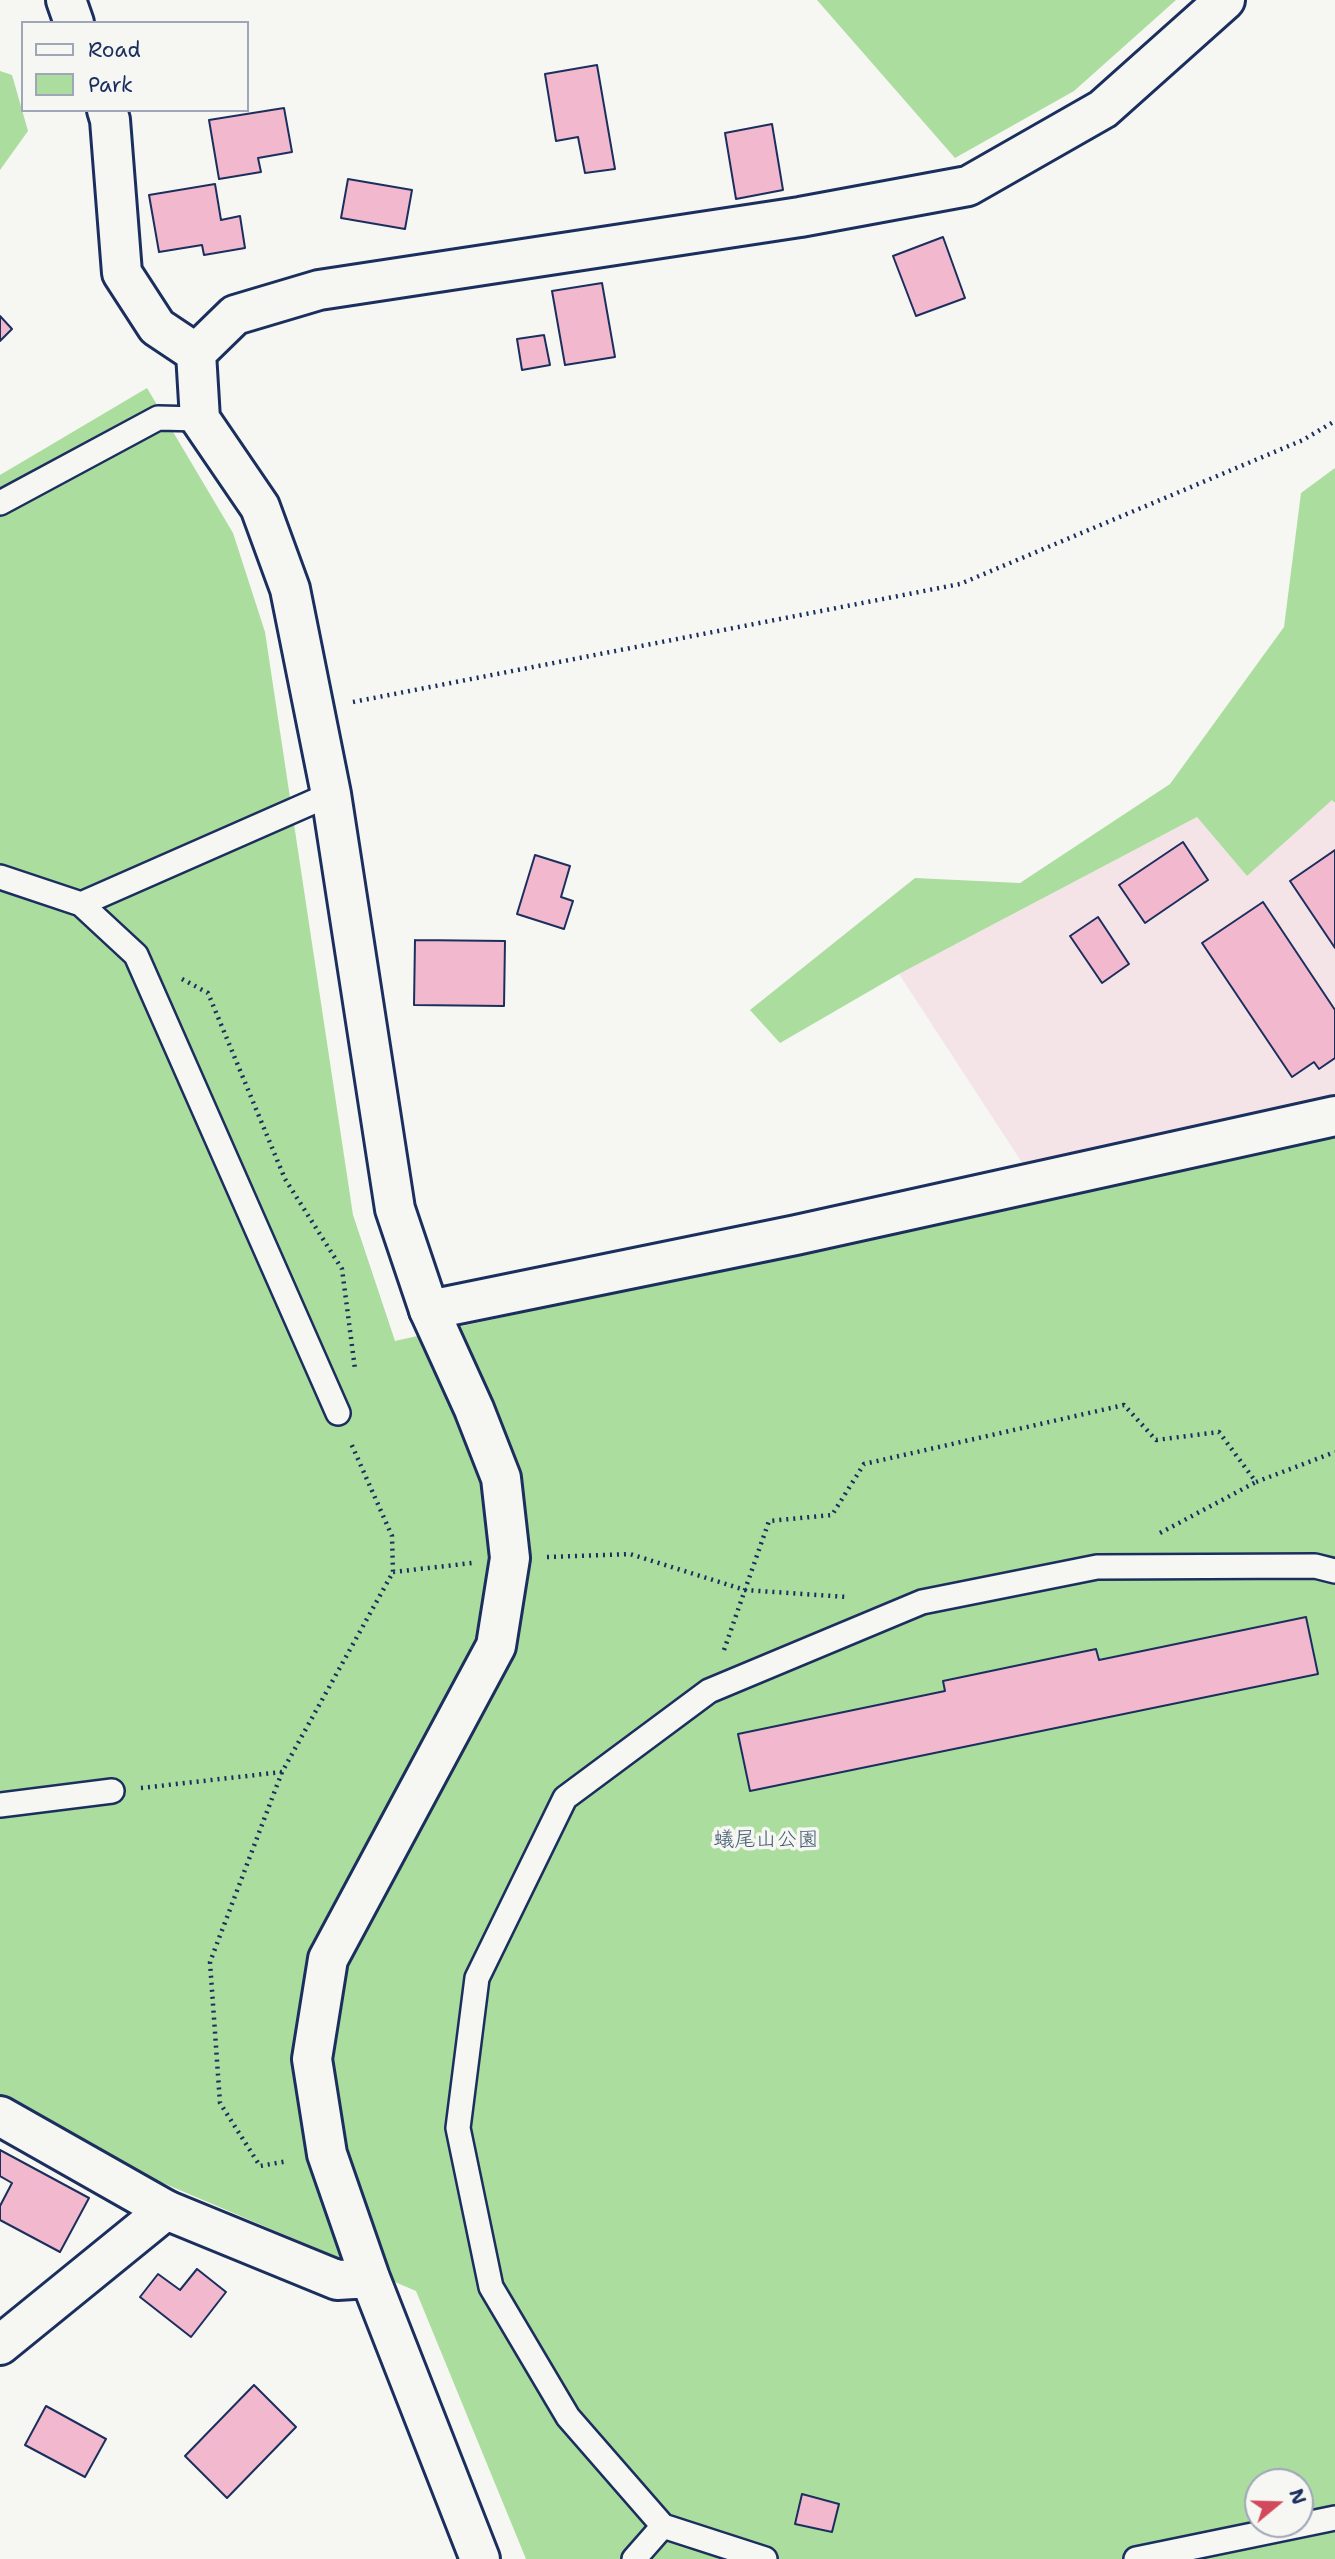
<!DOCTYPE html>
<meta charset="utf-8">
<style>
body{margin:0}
#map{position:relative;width:1335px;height:2559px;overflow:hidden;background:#f6f6f2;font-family:"Shantell Sans",sans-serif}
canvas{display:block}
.legend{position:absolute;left:21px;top:21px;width:228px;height:91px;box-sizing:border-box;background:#f6f6f2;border:2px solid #9ea6b7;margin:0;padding:9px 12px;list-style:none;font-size:21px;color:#1b2f5e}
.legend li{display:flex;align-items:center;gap:14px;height:35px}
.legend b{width:35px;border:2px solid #9ea6b7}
.north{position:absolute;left:1244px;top:2468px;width:70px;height:70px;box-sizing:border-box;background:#f6f6f2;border:2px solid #9ea6b7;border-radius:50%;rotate:71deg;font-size:19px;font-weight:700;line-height:28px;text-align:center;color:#1b2f5e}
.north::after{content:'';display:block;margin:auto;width:24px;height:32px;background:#d1495b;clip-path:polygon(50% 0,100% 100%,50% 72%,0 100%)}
</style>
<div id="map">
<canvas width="1335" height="2559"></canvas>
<ul class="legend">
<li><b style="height:9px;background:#f6f6f2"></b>Road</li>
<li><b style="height:19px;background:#abdd9e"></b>Park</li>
</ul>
<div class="north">N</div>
</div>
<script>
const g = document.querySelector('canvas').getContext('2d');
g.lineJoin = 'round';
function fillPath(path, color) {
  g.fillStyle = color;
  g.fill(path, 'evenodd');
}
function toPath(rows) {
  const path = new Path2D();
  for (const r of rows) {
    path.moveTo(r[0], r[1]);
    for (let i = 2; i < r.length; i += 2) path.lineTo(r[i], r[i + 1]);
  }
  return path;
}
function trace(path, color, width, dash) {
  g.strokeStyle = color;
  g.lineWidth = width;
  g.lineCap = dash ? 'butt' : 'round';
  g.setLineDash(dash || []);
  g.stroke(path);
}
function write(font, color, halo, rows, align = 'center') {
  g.font = font + ' "Shantell Sans","Klee One",sans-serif';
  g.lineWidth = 7;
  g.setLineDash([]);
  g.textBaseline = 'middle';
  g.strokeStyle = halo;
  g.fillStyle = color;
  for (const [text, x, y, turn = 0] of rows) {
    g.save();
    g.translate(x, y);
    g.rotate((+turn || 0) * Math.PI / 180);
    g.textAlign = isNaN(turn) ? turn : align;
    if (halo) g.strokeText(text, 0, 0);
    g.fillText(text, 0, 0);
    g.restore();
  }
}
fillPath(toPath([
 [1332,799,1335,803,1335,1133,1045,1198,899,974,1197,817,1247,876]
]), '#f5e4e7');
fillPath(toPath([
 [817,0,1176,0,1074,91,955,158],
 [0,71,12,75,28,131,0,170],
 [147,388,233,533,265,632,353,1215,395,1341,1335,1133,1335,2559,526,2559,416,2291,121,2165,0,2095,0,475],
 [1258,2482,1300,2482,1300,2524,1258,2524],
 [1335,468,1335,803,1332,800,1247,876,1197,817,899,974,780,1043,750,1010,915,878,1020,883,1170,784,1284,627,1301,493]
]), '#abdd9e');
const building = toPath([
 [597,65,615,169,585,173,578,137,556,141,545,74,597,65],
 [284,108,292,152,258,158,261,172,219,179,209,120,284,108],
 [772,124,783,190,736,199,725,133,772,124],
 [348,179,412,190,405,229,341,218,348,179],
 [215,184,221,220,240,216,245,248,204,255,202,245,159,252,149,195,215,184],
 [943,237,965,298,916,316,893,256,943,237],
 [602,283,615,357,565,365,552,291,602,283],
 [0,316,12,329,0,341,0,316],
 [544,335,550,365,522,370,517,339,544,335],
 [1183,842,1208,880,1145,923,1119,885,1183,842],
 [1335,850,1335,948,1290,881,1335,850],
 [535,855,570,866,561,897,573,901,564,929,517,914,535,855],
 [1263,902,1335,1010,1335,1058,1319,1069,1314,1062,1292,1077,1202,943,1263,902],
 [1098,917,1129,964,1102,983,1070,936,1098,917],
 [415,940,505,941,504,1006,414,1005,415,940],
 [1306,1617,1318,1674,750,1791,738,1734,945,1691,943,1681,1096,1649,1099,1660,1306,1617],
 [0,2150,89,2198,60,2252,0,2220,0,2206,12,2183,0,2176,0,2150],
 [197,2269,226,2292,191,2337,140,2297,158,2274,180,2290,197,2269],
 [254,2385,296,2427,227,2498,185,2456,254,2385],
 [46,2406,106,2439,85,2477,25,2445,46,2406],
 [802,2494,839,2504,832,2532,795,2524,802,2494]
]);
fillPath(building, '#f2b9ce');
trace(building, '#1b2f5e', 2);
const lane = toPath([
 [0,503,158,418,200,419],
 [0,877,81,904,331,794],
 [81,904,136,955,338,1413],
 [0,1805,112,1791],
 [634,2559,663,2526],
 [765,2559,663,2526,568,2417,491,2287,458,2128,477,1978,565,1798,709,1691,922,1602,1097,1567,1315,1566,1335,1571],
 [1136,2559,1335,2518]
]);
const street = toPath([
 [66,0,74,23],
 [107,110,110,120,122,273,157,327,196,353],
 [429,1310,796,1235,1335,1116],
 [0,2116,166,2210]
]);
const secondary = toPath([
 [0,2345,166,2210,337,2280,370,2278],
 [480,2559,370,2278,327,2154,312,2059,328,1959,496,1646,510,1558,501,1478,474,1409,429,1310,395,1209,331,794,290,589,260,507,200,419,196,353,235,315,319,290,800,217,968,186,1103,109,1225,0]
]);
trace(lane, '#1b2f5e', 28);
trace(street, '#1b2f5e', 44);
trace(secondary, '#1b2f5e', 44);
trace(toPath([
 [353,702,960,584,1303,440,1335,421],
 [182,979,208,993,285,1179,342,1269,355,1369],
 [1160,1533,1256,1482],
 [547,1557,630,1554,745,1590,847,1597],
 [393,1572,472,1563],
 [724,1650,769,1521,832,1515,864,1464,1124,1405,1156,1440,1219,1432,1256,1482,1335,1452],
 [282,1772,210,1962,220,2103,260,2166,288,2161],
 [141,1788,282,1772,393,1572,392,1536,350,1441]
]), '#1b2f5e', 4.5, [2, 5]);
trace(lane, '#f6f6f2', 23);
trace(street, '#f6f6f2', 38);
trace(secondary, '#f6f6f2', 38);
write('21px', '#3f5a6e', '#f6f6f2', [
 ["蟻尾山公園",766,1841]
]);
</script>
